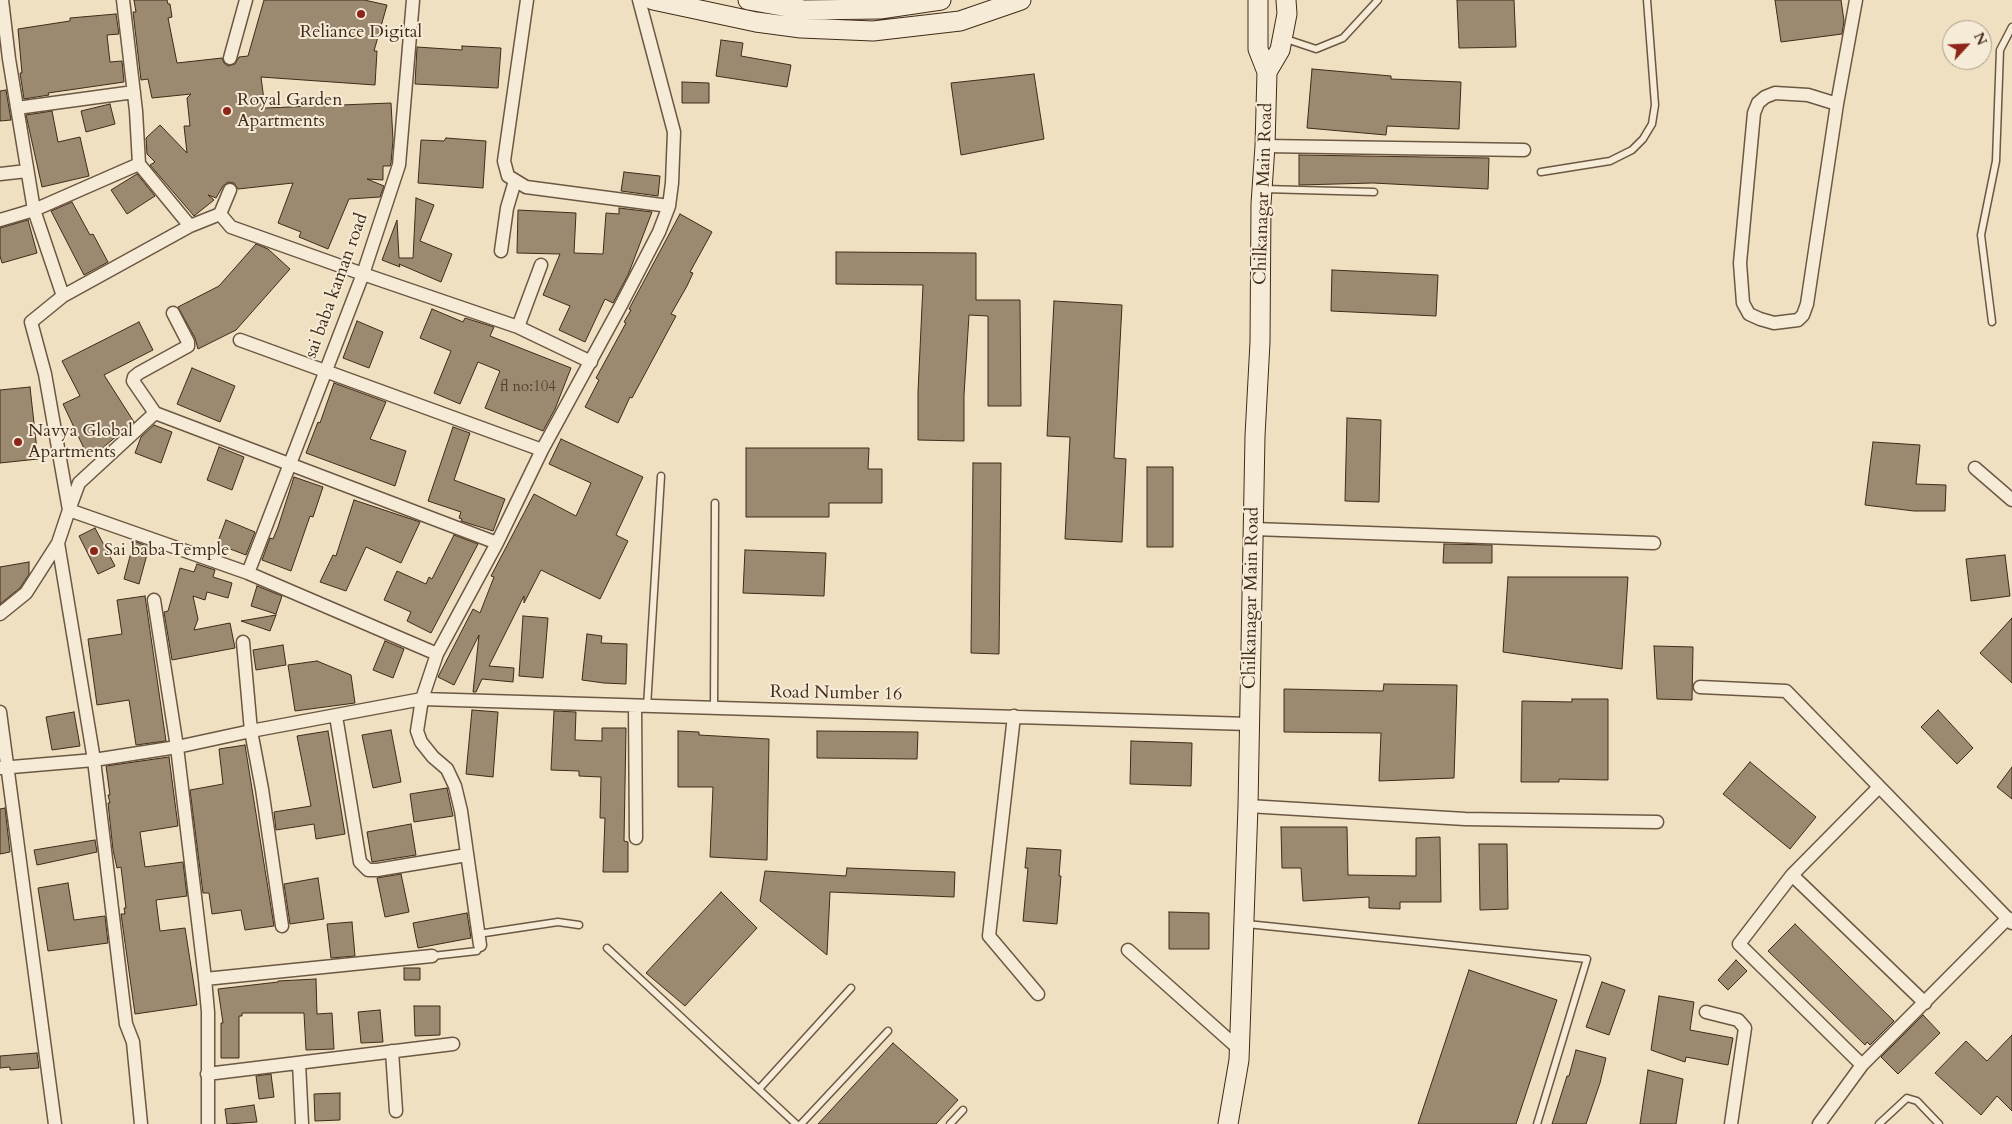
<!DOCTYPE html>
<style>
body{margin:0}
#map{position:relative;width:2012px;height:1124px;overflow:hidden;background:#efe0c1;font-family:Cardo,serif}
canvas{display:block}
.north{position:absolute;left:1942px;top:20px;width:50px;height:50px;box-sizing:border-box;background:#f5ebd7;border:1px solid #ad9e8b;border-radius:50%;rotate:65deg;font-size:14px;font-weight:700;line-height:20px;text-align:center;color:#402b18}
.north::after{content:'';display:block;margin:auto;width:18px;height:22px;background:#8f2418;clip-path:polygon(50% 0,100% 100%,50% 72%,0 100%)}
</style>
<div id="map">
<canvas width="2012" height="1124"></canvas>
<div class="north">N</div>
</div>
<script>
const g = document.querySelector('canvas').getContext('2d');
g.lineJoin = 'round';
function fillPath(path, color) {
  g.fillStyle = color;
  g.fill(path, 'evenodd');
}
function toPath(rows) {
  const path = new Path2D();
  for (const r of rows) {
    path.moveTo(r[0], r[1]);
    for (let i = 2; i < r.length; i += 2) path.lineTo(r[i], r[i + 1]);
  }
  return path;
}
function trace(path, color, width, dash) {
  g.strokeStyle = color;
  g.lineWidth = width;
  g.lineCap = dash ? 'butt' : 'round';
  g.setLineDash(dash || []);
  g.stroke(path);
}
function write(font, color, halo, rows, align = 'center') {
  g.font = font + ' Cardo,serif';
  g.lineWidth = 4;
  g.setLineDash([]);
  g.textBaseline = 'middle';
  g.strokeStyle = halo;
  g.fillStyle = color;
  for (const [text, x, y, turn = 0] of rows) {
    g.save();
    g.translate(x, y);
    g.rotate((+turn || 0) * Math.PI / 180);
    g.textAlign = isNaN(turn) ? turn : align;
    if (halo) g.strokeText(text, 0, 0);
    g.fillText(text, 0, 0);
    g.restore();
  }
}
const building = toPath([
 [134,0,167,0,168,4,170,4,172,17,168,18,177,63,222,58,224,63,228,66,235,64,239,57,248,56,264,0,364,0,387,5,374,51,377,51,375,85,261,77,265,108,391,103,393,140,391,163,390,166,383,166,383,180,367,179,384,186,380,197,349,199,328,249,299,237,301,232,278,223,293,183,238,189,234,183,228,182,223,186,216,198,208,195,214,200,194,216,150,165,155,162,147,154,146,138,160,125,187,153,184,126,190,126,187,98,191,94,152,98,148,79,141,80,133,12,136,12,134,0],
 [1457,0,1514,0,1516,47,1459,48,1457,0],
 [1775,0,1841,0,1844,21,1842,34,1781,42,1775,0],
 [116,14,119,34,107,35,110,62,122,61,124,82,48,93,49,95,24,99,20,73,22,73,18,29,70,21,70,18,116,14],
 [721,40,743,43,741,56,791,65,787,87,716,76,721,40],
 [462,46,501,48,498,88,415,84,417,47,462,50,462,46],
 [1312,69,1391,76,1391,79,1461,82,1459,129,1387,126,1386,135,1307,128,1312,69],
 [1034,74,1044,139,961,155,951,83,1034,74],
 [682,82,709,83,709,103,682,103,682,82],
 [6,90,11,120,0,121,0,91,6,90],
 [110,104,115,124,86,132,81,111,110,104],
 [52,111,58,142,80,137,89,176,42,187,26,115,52,111],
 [446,138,486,141,483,188,418,183,421,140,444,141,446,138],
 [1299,155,1489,158,1488,189,1373,183,1299,185,1299,155],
 [624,172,660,176,658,196,621,191,624,172],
 [137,174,155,196,127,214,111,190,137,174],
 [416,198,434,205,420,241,452,254,441,282,399,264,400,267,382,260,397,220,399,258,413,258,416,198],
 [72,202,90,235,93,234,108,262,84,275,51,211,72,202],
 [619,208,652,212,628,275,613,303,605,299,585,342,559,330,570,306,543,295,560,254,517,253,518,210,576,213,574,253,603,254,606,213,619,214,619,208],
 [680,214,712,232,690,272,693,273,687,286,671,314,676,316,632,398,630,397,618,423,585,407,599,380,596,378,626,323,624,322,631,310,629,309,680,214],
 [28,220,37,253,2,263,0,256,0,228,28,220],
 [256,244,268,249,290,269,236,330,198,349,195,338,178,307,219,286,256,244],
 [836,252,976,253,976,300,1020,300,1021,406,988,406,988,316,969,315,964,395,964,441,918,440,918,392,923,285,836,284,836,252],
 [1332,270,1438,275,1436,316,1331,311,1332,270],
 [1054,301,1122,305,1114,458,1126,459,1122,542,1065,539,1070,437,1047,436,1054,301],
 [432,309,463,322,465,318,494,327,490,336,571,368,555,409,543,431,485,408,500,371,478,362,460,404,434,393,451,351,420,338,432,309],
 [357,321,383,332,369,368,343,358,357,321],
 [139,322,153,350,104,375,134,422,89,459,63,404,80,396,62,361,139,322],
 [192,368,235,386,220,422,177,404,192,368],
 [334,383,386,402,370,439,406,451,395,486,306,453,318,422,320,423,334,383],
 [30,387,38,459,0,463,0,390,30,387],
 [1347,418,1381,420,1379,502,1345,501,1347,418],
 [154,425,172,432,161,463,135,453,141,437,154,425],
 [453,427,470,433,454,480,505,499,493,531,461,521,462,519,459,518,461,512,428,501,453,427],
 [561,439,643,477,616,535,628,541,600,599,541,570,524,603,524,596,489,666,514,668,513,682,482,679,476,692,473,692,479,635,454,685,438,677,473,609,480,613,494,577,491,576,534,494,576,516,591,483,549,464,561,439],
 [1873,442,1920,445,1916,484,1946,485,1945,511,1914,511,1865,505,1873,442],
 [219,447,244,457,232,490,207,480,219,447],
 [746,448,869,448,868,469,882,469,882,503,829,503,829,517,746,517,746,448],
 [973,463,1001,463,999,654,971,653,973,463],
 [1147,467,1173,467,1173,547,1147,547,1147,467],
 [294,477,323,487,313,517,310,516,291,571,262,560,270,538,273,539,278,527,294,477],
 [354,500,420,522,401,563,366,547,346,591,320,582,333,555,336,556,354,500],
 [226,520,255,532,246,555,217,544,226,520],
 [95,528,115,566,98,574,79,536,95,528],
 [454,535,478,544,431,633,407,621,411,612,384,600,397,571,426,584,429,577,432,579,454,535],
 [134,541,149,547,139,584,124,579,134,541],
 [1444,544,1492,545,1492,563,1443,563,1444,544],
 [745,550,826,553,824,596,743,593,745,550],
 [2005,555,2010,596,1971,601,1966,559,2005,555],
 [29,562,29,574,20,588,0,604,0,567,29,562],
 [197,564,215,570,213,577,232,583,228,598,207,592,205,600,193,596,198,619,194,630,230,623,235,648,172,660,164,612,168,611,180,568,194,572,197,564],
 [1508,577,1628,577,1622,669,1503,652,1508,577],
 [257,586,282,596,276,614,251,606,257,586],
 [145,596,166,741,136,745,129,700,97,705,88,639,122,634,117,600,145,596],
 [276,615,270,631,241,621,276,615],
 [523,616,548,618,543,678,519,676,523,616],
 [2012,618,2012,683,1980,653,2012,618],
 [587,634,602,636,601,643,627,644,626,684,604,683,582,680,587,634],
 [385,641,404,649,393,678,373,670,385,641],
 [283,645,286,665,256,670,253,650,283,645],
 [1654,646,1693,647,1692,700,1657,699,1654,646],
 [317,661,351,675,355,703,295,711,288,665,317,661],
 [1384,684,1457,685,1454,778,1379,781,1381,733,1284,732,1284,689,1383,691,1384,684],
 [1572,699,1608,699,1608,780,1559,779,1559,782,1521,782,1522,701,1572,702,1572,699],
 [472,710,498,712,493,777,466,774,472,710],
 [1938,710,1973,748,1957,764,1921,727,1938,710],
 [554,711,576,712,575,740,602,741,602,728,626,728,624,841,628,842,628,872,603,872,605,818,600,818,601,777,579,776,579,771,551,770,554,711],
 [74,712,80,746,52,750,46,717,74,712],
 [391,730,401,782,373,788,362,735,391,730],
 [328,731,345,834,316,839,314,824,276,830,274,812,311,806,297,736,328,731],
 [678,731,699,732,699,735,769,739,767,860,710,857,713,787,678,787,678,731],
 [817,731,918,732,917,759,817,758,817,731],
 [1131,741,1192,743,1191,786,1130,784,1131,741],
 [245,745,274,926,245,930,241,910,212,914,209,893,203,893,190,790,223,784,219,749,245,745],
 [169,757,178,826,140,832,145,867,183,862,187,896,156,900,160,931,185,928,197,1005,135,1014,121,914,125,914,124,908,126,908,121,867,117,868,113,850,108,803,110,803,108,795,110,795,106,766,169,757],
 [1750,762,1816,817,1790,849,1723,794,1750,762],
 [2012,767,2012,799,1997,787,2012,767],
 [447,788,453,816,414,822,410,794,447,788],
 [5,808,10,852,0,854,0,809,5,808],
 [411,824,416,855,372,862,367,832,411,824],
 [1281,827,1347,827,1348,875,1416,876,1416,838,1440,837,1441,902,1400,902,1400,909,1369,908,1369,897,1303,901,1301,868,1282,868,1281,827],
 [95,840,97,852,37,865,34,850,95,840],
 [1479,844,1507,844,1508,909,1480,910,1479,844],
 [1027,848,1061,850,1059,876,1061,876,1057,924,1023,921,1028,868,1025,868,1027,848],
 [847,868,955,872,954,897,830,892,827,955,760,901,765,871,846,876,847,868],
 [401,874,409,912,385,917,377,878,401,874],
 [318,878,324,919,290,924,284,884,318,878],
 [68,883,74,920,105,916,108,943,48,951,38,888,68,883],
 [721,892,757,928,685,1006,646,973,721,892],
 [1169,912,1209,913,1209,949,1169,949,1169,912],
 [467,913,471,938,418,948,413,923,467,913],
 [352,922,355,956,331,958,327,924,352,922],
 [1795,924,1894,1021,1870,1045,1867,1042,1865,1045,1768,951,1795,924],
 [1736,960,1747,971,1728,990,1718,980,1736,960],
 [404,968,420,968,420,980,404,980,404,968],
 [1469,970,1557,1000,1516,1124,1418,1124,1469,970],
 [316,979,317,1014,332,1013,334,1049,306,1050,304,1013,242,1013,242,1016,239,1016,239,1058,221,1058,221,1023,223,1023,218,989,278,982,278,981,316,979],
 [1602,982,1625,990,1609,1035,1586,1027,1602,982],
 [1659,996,1694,1002,1690,1030,1733,1038,1728,1065,1686,1057,1685,1062,1651,1050,1659,996],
 [414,1006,440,1006,440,1035,415,1036,414,1006],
 [380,1010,383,1042,361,1043,358,1012,380,1010],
 [1923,1015,1940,1033,1898,1074,1881,1057,1923,1015],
 [2012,1035,2012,1111,1997,1096,1981,1115,1935,1073,1966,1041,1987,1061,2012,1035],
 [893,1043,958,1100,936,1124,818,1124,893,1043],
 [1576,1050,1606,1058,1600,1083,1586,1124,1552,1124,1567,1076,1569,1076,1576,1050],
 [37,1053,39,1068,10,1070,10,1067,0,1068,0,1056,37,1053],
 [1648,1070,1683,1079,1676,1124,1640,1124,1648,1070],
 [271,1074,274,1097,259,1099,256,1076,271,1074],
 [340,1093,340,1120,315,1121,314,1094,340,1093],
 [254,1105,257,1122,227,1124,225,1109,254,1105]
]);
fillPath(building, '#9b8970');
trace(building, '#402b18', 1);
const lane = toPath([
 [1283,38,1316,49,1343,38,1378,0],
 [1541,172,1610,161,1632,150,1643,139,1652,124,1655,105,1647,0],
 [1264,189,1374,192],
 [1992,322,1981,235,1996,161,2000,50,2012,27],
 [647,707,661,476],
 [714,709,715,503],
 [1247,924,1587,959,1537,1124],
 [478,934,558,922,579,925],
 [607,948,796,1124],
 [432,956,477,951,480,945],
 [759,1089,851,988],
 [801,1124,888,1031],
 [950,1124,963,1110],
 [1879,1124,1907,1098,1917,1101,1939,1124]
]);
const street = toPath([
 [2,0,9,59,34,210,63,296,190,226,220,214,231,227,363,274,518,327,591,362],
 [123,0,136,111,139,164,190,226],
 [527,0,504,161,508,176,526,187,669,206],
 [230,58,246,0],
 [1837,104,1808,95,1775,93,1765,97,1758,103,1754,113,1740,263,1743,303,1749,314,1760,319,1774,323,1798,320,1803,315,1807,304,1837,104,1856,0],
 [17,108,134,92],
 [1265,146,1524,150],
 [0,174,27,171],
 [220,214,230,190],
 [0,220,34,210,139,164],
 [501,251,507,208,515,181],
 [173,313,188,342,188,346,139,373,134,377,133,381,155,413,497,543],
 [518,327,541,265],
 [240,340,542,450],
 [155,413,79,483,69,510,248,573,437,654],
 [1975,468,2012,500],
 [1254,529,1654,543],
 [58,543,94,760,126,1024,133,1042,141,1124],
 [248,573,363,274,399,165,413,0],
 [154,600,177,747,205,979,208,1012,208,1124],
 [0,614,26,593,58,543,69,510,45,374,31,322,63,296],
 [243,642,251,731,262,789,282,926],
 [1700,687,1786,691,2012,923],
 [635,706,636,838],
 [0,712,55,1124],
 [336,716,360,862,368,870,377,870,467,855],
 [1014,716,989,936,1038,994],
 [0,768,94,760,177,747,251,731,422,699,1249,724],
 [1248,806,1465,819,1657,822],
 [1792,875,1925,1003],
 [480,945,461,811,455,786,447,769,433,757,421,742,417,731,422,699,437,654,497,543,542,450,620,307,659,232,669,206,672,183,674,132,639,0],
 [1128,950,1239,1049],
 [205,979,432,956],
 [1706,1012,1738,1020,1745,1028,1731,1124],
 [392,1051,396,1111],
 [299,1063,302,1124],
 [1862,1065,1739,944,1792,875,1879,787],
 [207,1074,453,1044],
 [1819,1124,1862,1065,2008,918]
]);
const secondary = toPath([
 [653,0,756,22,801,28,873,31,960,21,1021,0],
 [748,0,804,10,880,9,941,0],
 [1267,72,1280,50,1287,14,1286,0],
 [1228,1124,1239,1060,1248,806,1255,436,1260,342,1261,204,1265,146,1267,72,1258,49,1258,0]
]);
trace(lane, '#6c5842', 9);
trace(street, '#6c5842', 15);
trace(secondary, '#402b18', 21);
trace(lane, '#f5ebd7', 6);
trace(street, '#f5ebd7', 12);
trace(secondary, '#f5ebd7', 19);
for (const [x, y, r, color] of [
 [361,14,5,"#8f2418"],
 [227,111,5,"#8f2418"],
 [18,442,5,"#8f2418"],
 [94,551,5,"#8f2418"]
]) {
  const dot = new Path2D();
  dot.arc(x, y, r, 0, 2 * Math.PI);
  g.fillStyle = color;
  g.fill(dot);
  trace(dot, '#f5ebd7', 2);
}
write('15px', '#57422e', null, [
 ["fl no:104",528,388]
]);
write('18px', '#402b18', '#f5ebd7', [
 ["Reliance Digital",361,33,"center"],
 ["Royal Garden",237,101],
 ["Apartments",237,122],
 ["Navya Global",28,432],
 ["Apartments",28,453],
 ["Sai baba Temple",104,551]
], 'left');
write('18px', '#402b18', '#f5ebd7', [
 ["Chilkanagar Main Road",1264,194,-88],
 ["sai baba kaman road",337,286,-70],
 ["Chilkanagar Main Road",1252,598,-89],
 ["Road Number 16",836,694,1]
]);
</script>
